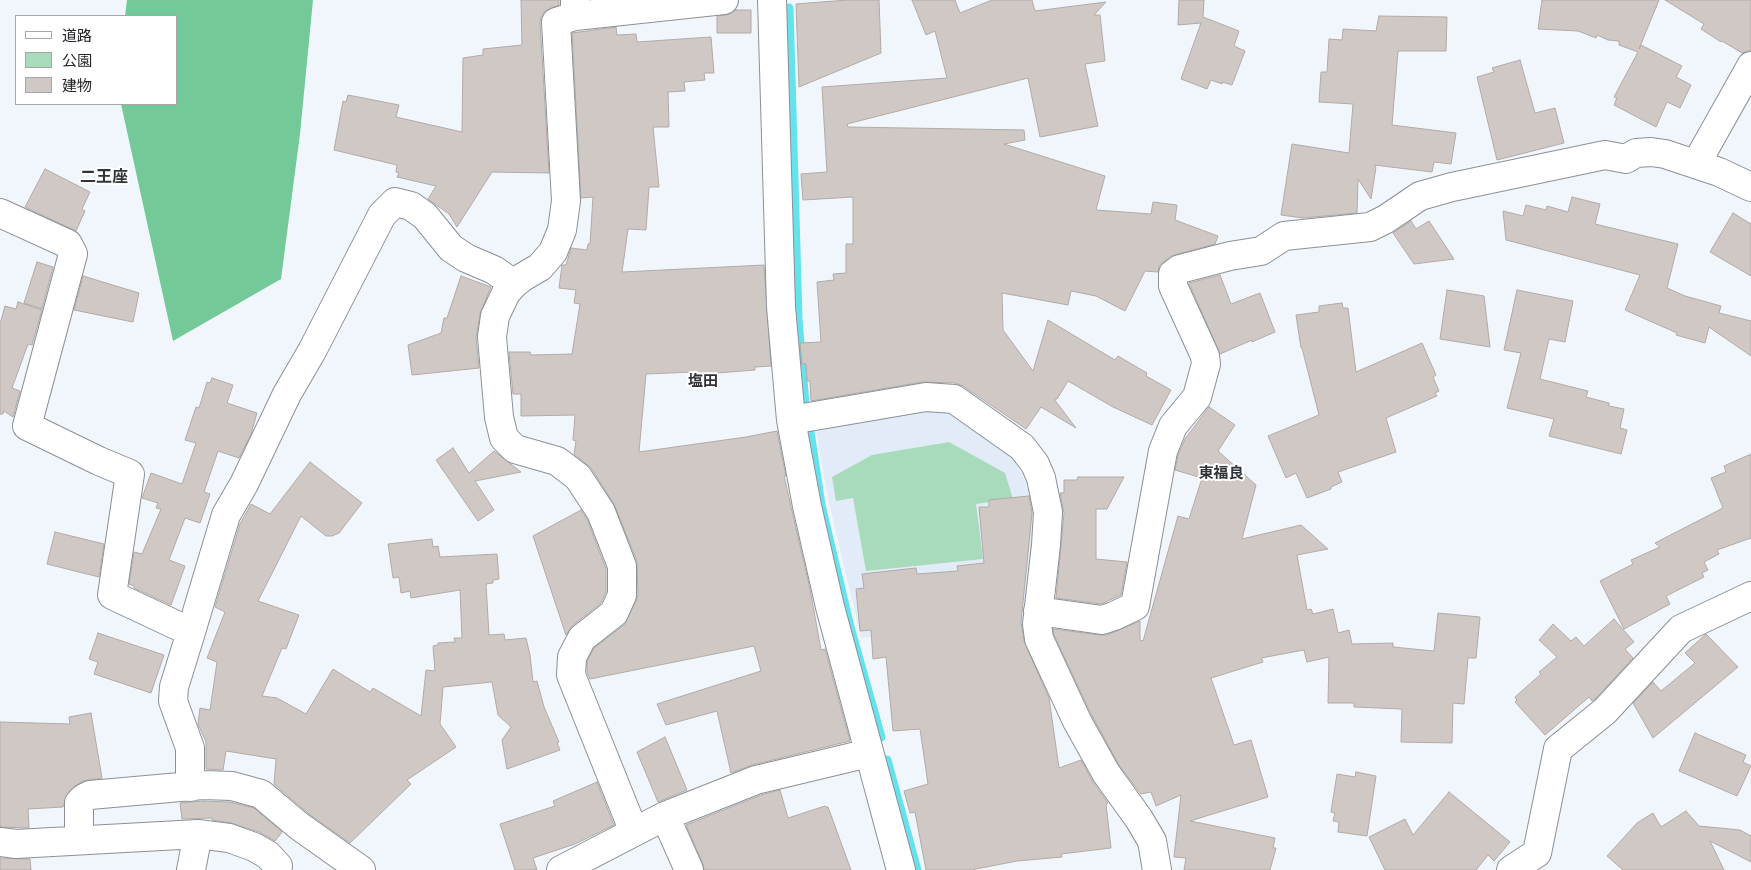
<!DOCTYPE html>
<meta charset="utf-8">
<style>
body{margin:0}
#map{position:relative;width:1751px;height:870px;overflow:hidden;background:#f1f6fc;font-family:"Alegreya Sans","Noto Sans JP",sans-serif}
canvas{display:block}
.legend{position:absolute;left:15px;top:15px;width:162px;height:90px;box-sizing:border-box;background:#fff;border:1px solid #a7a7a9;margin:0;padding:6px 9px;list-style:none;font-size:15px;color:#232427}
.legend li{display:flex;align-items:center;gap:10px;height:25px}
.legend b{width:25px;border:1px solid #a7a7a9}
</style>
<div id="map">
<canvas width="1751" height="870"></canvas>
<ul class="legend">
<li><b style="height:6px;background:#fff"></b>道路</li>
<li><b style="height:14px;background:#a8dbbb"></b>公園</li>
<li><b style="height:14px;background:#d0c8c4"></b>建物</li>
</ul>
</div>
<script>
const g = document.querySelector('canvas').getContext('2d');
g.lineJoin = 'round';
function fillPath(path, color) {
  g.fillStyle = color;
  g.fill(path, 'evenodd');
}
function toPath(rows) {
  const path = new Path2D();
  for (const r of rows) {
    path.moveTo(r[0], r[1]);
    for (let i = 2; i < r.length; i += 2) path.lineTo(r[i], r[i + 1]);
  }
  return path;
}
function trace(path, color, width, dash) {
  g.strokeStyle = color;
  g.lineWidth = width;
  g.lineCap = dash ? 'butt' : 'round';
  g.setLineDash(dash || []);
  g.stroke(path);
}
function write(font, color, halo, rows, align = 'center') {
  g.font = font + ' "Alegreya Sans","Noto Sans JP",sans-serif';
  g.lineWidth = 4;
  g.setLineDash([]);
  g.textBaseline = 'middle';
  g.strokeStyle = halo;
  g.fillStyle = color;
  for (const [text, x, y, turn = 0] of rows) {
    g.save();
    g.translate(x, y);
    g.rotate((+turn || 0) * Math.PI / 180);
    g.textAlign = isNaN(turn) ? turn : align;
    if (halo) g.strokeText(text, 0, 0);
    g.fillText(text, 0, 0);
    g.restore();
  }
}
fillPath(toPath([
 [927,405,942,409,959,419,1013,457,1026,483,1034,512,1030,619,861,638,827,494,815,424]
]), '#e2ebf8');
fillPath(toPath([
 [949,442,1005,473,1013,499,976,504,983,559,866,571,853,498,836,501,832,477,872,455]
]), '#a8dbbb');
fillPath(toPath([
 [127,0,313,0,300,134,281,279,173,341,121,104,176,104,176,16,125,16]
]), '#73ca98');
trace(toPath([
 [789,8,798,319,805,404],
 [810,432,821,505,850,627,881,737],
 [887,760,917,870]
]), '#64e2ee', 9);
const building = toPath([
 [521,0,559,0,559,5,545,11,541,17,540,22,549,173,492,172,457,227,449,214,428,199,436,186,397,177,399,173,396,172,397,165,334,150,343,101,346,102,348,95,399,105,396,117,462,132,463,58,483,55,483,49,522,45,521,0],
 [847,0,879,0,881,53,799,87,796,4,847,0],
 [912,0,955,0,960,13,992,0,1032,0,1035,11,1106,2,1094,15,1100,15,1105,61,1085,64,1098,126,1040,137,1028,78,847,124,848,127,1024,130,1025,140,1004,144,1105,176,1096,210,1151,214,1153,202,1177,205,1175,220,1218,236,1215,244,1171,256,1159,266,1158,272,1145,271,1125,311,1096,296,1071,291,1068,305,1002,293,1003,330,1033,371,1048,320,1115,360,1118,356,1147,373,1146,376,1171,390,1152,425,1113,407,1068,381,1057,399,1054,399,1076,428,1041,407,1026,429,963,386,955,383,923,382,811,401,810,381,807,381,806,364,802,364,800,343,821,342,817,282,834,280,833,274,846,273,846,244,853,244,853,197,803,200,801,174,827,172,822,87,947,78,935,31,926,35,912,0],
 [1179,0,1204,0,1203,17,1239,31,1234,46,1245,51,1232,85,1222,82,1222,84,1211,80,1207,89,1181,79,1201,23,1178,25,1179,0],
 [1542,0,1659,0,1639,49,1641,45,1682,66,1676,77,1691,85,1680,108,1667,102,1656,127,1614,105,1617,98,1614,97,1638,52,1619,45,1619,41,1608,40,1597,35,1596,38,1578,31,1538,29,1542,0],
 [1665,0,1751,0,1751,50,1742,53,1722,41,1721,42,1701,29,1704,24,1665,0],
 [736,10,751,10,751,33,717,33,717,16,726,15,736,10],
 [1379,16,1447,17,1446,51,1398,51,1392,125,1456,133,1451,164,1434,162,1432,172,1374,165,1376,167,1371,199,1358,179,1357,213,1303,218,1281,215,1292,144,1349,153,1353,104,1319,102,1321,72,1327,72,1329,39,1342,40,1343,29,1376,31,1379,16],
 [616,27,617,35,636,34,637,42,711,37,714,73,704,73,705,80,684,82,685,91,668,92,669,127,653,127,659,187,649,187,646,230,628,229,622,272,764,265,771,366,755,367,755,370,717,373,717,376,693,377,693,372,646,374,639,452,746,437,777,431,786,476,784,476,810,589,821,650,825,649,850,741,752,765,731,773,717,711,666,725,657,704,761,671,754,646,590,679,587,672,587,661,594,648,624,625,636,601,638,595,637,561,614,504,591,468,574,454,576,441,573,440,575,415,521,416,521,394,513,394,509,352,530,352,531,355,572,354,580,304,574,303,576,290,559,288,562,265,566,265,571,248,587,250,588,244,590,244,593,197,581,198,572,33,616,27],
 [1520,60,1535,113,1555,108,1564,143,1497,160,1477,77,1494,72,1492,68,1520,60],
 [45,169,90,192,82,209,85,211,76,231,25,207,45,169],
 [1572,197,1600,204,1595,224,1678,244,1667,288,1685,296,1721,306,1719,313,1751,321,1751,356,1709,327,1705,343,1676,335,1677,333,1625,310,1640,275,1506,240,1503,211,1523,216,1526,205,1546,210,1547,206,1568,212,1572,197],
 [1733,213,1751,224,1751,276,1710,252,1733,213],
 [1411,221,1416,229,1429,221,1454,259,1414,264,1393,233,1411,221],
 [37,262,53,267,42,309,24,303,37,262],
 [1220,275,1231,304,1260,293,1275,332,1252,342,1252,340,1220,354,1189,283,1220,275],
 [83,276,139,293,133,322,74,310,83,276],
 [461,276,491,287,480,314,476,338,479,368,412,375,408,345,441,333,444,318,447,318,461,276],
 [1447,290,1484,296,1490,347,1440,339,1447,290],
 [1517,290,1573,301,1565,342,1549,339,1540,379,1588,391,1586,397,1609,403,1609,406,1624,409,1620,428,1627,430,1621,454,1549,436,1554,419,1507,408,1521,353,1504,350,1517,290],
 [18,302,42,310,32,345,28,344,12,388,20,391,13,417,4,411,3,414,0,414,0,324,5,306,16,309,18,302],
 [1342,303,1343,308,1348,308,1356,372,1422,343,1436,375,1433,377,1439,391,1435,393,1437,396,1386,418,1396,452,1338,472,1342,482,1331,487,1331,489,1307,498,1296,473,1286,478,1268,436,1319,415,1302,348,1301,348,1296,315,1319,312,1319,306,1342,303],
 [212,378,233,385,227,403,257,413,251,434,239,458,218,451,204,492,210,494,200,523,185,518,169,560,185,566,171,605,134,588,134,586,129,584,134,552,142,554,161,509,156,508,158,503,142,498,151,473,182,484,196,443,185,440,196,407,199,408,207,382,210,383,212,378],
 [1209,407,1235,425,1218,451,1256,485,1242,539,1301,525,1328,549,1297,555,1307,610,1311,609,1313,614,1333,609,1338,633,1349,630,1352,644,1393,643,1393,647,1434,651,1438,613,1480,617,1476,658,1468,658,1464,704,1453,703,1452,743,1401,742,1402,709,1354,707,1354,703,1328,703,1329,657,1307,662,1304,650,1261,658,1263,662,1211,678,1234,745,1251,740,1268,797,1190,821,1275,838,1273,848,1276,848,1270,870,1184,870,1186,858,1174,857,1181,795,1156,806,1151,792,1141,794,1119,765,1091,714,1054,635,1053,629,1100,635,1107,635,1140,621,1140,640,1143,641,1178,516,1189,519,1202,478,1175,470,1178,455,1185,439,1209,407],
 [453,448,469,473,494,451,521,472,475,481,494,510,478,521,436,460,453,448],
 [1751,454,1751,538,1717,550,1719,554,1704,562,1708,570,1702,573,1704,577,1666,596,1670,604,1624,629,1600,581,1633,564,1631,560,1660,547,1655,543,1723,508,1711,478,1726,472,1724,466,1751,454],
 [310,462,362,503,339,533,332,536,326,536,301,516,258,601,299,615,286,649,282,648,262,696,277,698,306,714,333,669,370,692,373,688,421,716,426,670,435,671,433,646,438,645,438,643,455,642,454,638,462,638,460,590,411,598,410,591,401,593,399,577,393,578,388,544,432,539,433,547,438,546,440,557,497,554,499,579,493,580,493,583,486,584,489,635,504,634,505,640,526,638,530,655,533,682,537,681,544,707,559,742,557,743,560,750,507,769,502,740,511,727,498,715,492,682,443,687,440,724,456,747,407,780,411,784,350,843,309,814,274,784,276,759,226,751,223,770,206,769,206,742,198,724,200,708,210,710,217,662,207,658,225,612,215,607,240,524,251,504,270,514,310,462],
 [1078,477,1124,477,1107,509,1096,509,1096,559,1127,562,1121,595,1101,604,1056,598,1064,513,1060,493,1064,493,1064,480,1077,480,1078,477],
 [1029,496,1032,513,1021,622,1024,641,1049,698,1059,768,1081,760,1093,782,1108,803,1106,804,1111,848,1061,854,1062,857,1017,861,971,870,926,870,915,812,910,813,904,791,928,784,920,729,893,731,886,657,873,659,871,630,860,631,856,589,864,588,862,574,916,568,917,574,958,571,957,566,984,563,979,507,989,507,989,500,1029,496],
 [581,510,587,519,606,569,606,592,601,603,572,626,566,635,533,536,581,510],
 [55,532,104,544,99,577,47,564,55,532],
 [1614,619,1634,642,1625,649,1633,658,1594,700,1592,701,1589,697,1545,735,1515,702,1517,700,1515,697,1541,674,1539,672,1557,657,1539,640,1553,624,1571,641,1576,637,1584,646,1614,619],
 [98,633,164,655,151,693,94,674,98,662,89,659,98,633],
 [1706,634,1738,667,1653,738,1633,703,1653,682,1661,691,1695,663,1685,653,1706,634],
 [91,713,102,778,83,781,73,787,68,793,63,807,28,809,29,828,0,827,0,722,70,724,69,717,91,713],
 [1695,733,1746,755,1743,762,1751,766,1737,796,1679,771,1695,733],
 [665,737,687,790,658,802,637,752,665,737],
 [1356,772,1376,776,1367,836,1338,832,1339,822,1333,821,1335,813,1331,812,1337,774,1355,777,1356,772],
 [597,782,614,825,575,844,533,858,537,870,515,870,500,824,555,806,553,801,597,782],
 [780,790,788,818,825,806,826,807,828,807,851,870,704,870,703,864,686,825,761,795,780,790],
 [1449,792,1510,842,1494,861,1488,855,1476,870,1385,870,1369,837,1405,819,1413,835,1449,792],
 [203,801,230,802,254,808,282,832,275,841,259,832,231,823,212,820,212,818,182,819,180,803,203,801],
 [1686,811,1699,826,1740,830,1751,836,1751,862,1710,841,1724,870,1623,870,1607,856,1637,823,1653,813,1661,827,1686,811],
 [0,858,30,859,31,870,0,870,0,858]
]);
fillPath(building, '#d0c8c4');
trace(building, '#b1aaa6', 1);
const minor = toPath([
 [575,0,575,16,724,0],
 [772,0,781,307,791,420,807,506,830,607,901,870],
 [575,16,556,22,566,201,562,230,553,252,540,267,523,277,514,284,506,293,495,316,492,337,499,417,504,438,515,449,557,461,578,477,601,512,622,566,622,595,614,613,582,638,572,657,571,675,634,832],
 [1696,164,1751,66],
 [0,213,68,244,73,254,27,426,99,461,130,474,112,595,191,632,174,687,173,701,190,748,190,787],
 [791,420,926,397,954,399,1022,447,1035,464,1041,478,1048,512,1046,545,1037,624,1039,639,1077,721,1106,773,1139,819,1152,841,1157,870],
 [1038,611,1102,620,1114,616,1135,606,1163,451,1173,426,1197,397,1206,364,1205,356,1173,286,1173,274,1180,269,1230,256,1261,251,1284,236,1370,227,1386,219,1420,196,1452,187,1605,155,1626,159,1636,153,1651,152,1665,154,1719,172,1751,187],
 [191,632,226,515,244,484,287,394,312,351,382,215,395,202,411,206,425,216,451,248,466,258,494,270,514,284],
 [665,816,689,870],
 [79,839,79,803,84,798,90,795,203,785,232,786,261,794,299,826,361,870],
 [0,842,16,844,198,834,229,838,254,847,268,855,278,866],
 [191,870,198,834],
 [561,870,665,816,756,780,869,753],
 [1511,870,1537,853,1558,749,1605,711,1681,629,1751,596]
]);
trace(minor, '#8c9096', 30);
trace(minor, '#fff', 28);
write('bold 15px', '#303338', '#fff', [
 ["塩田",703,381],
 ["東福良",1221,473]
]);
write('bold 16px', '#303338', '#fff', [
 ["二王座",104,177]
]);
</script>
